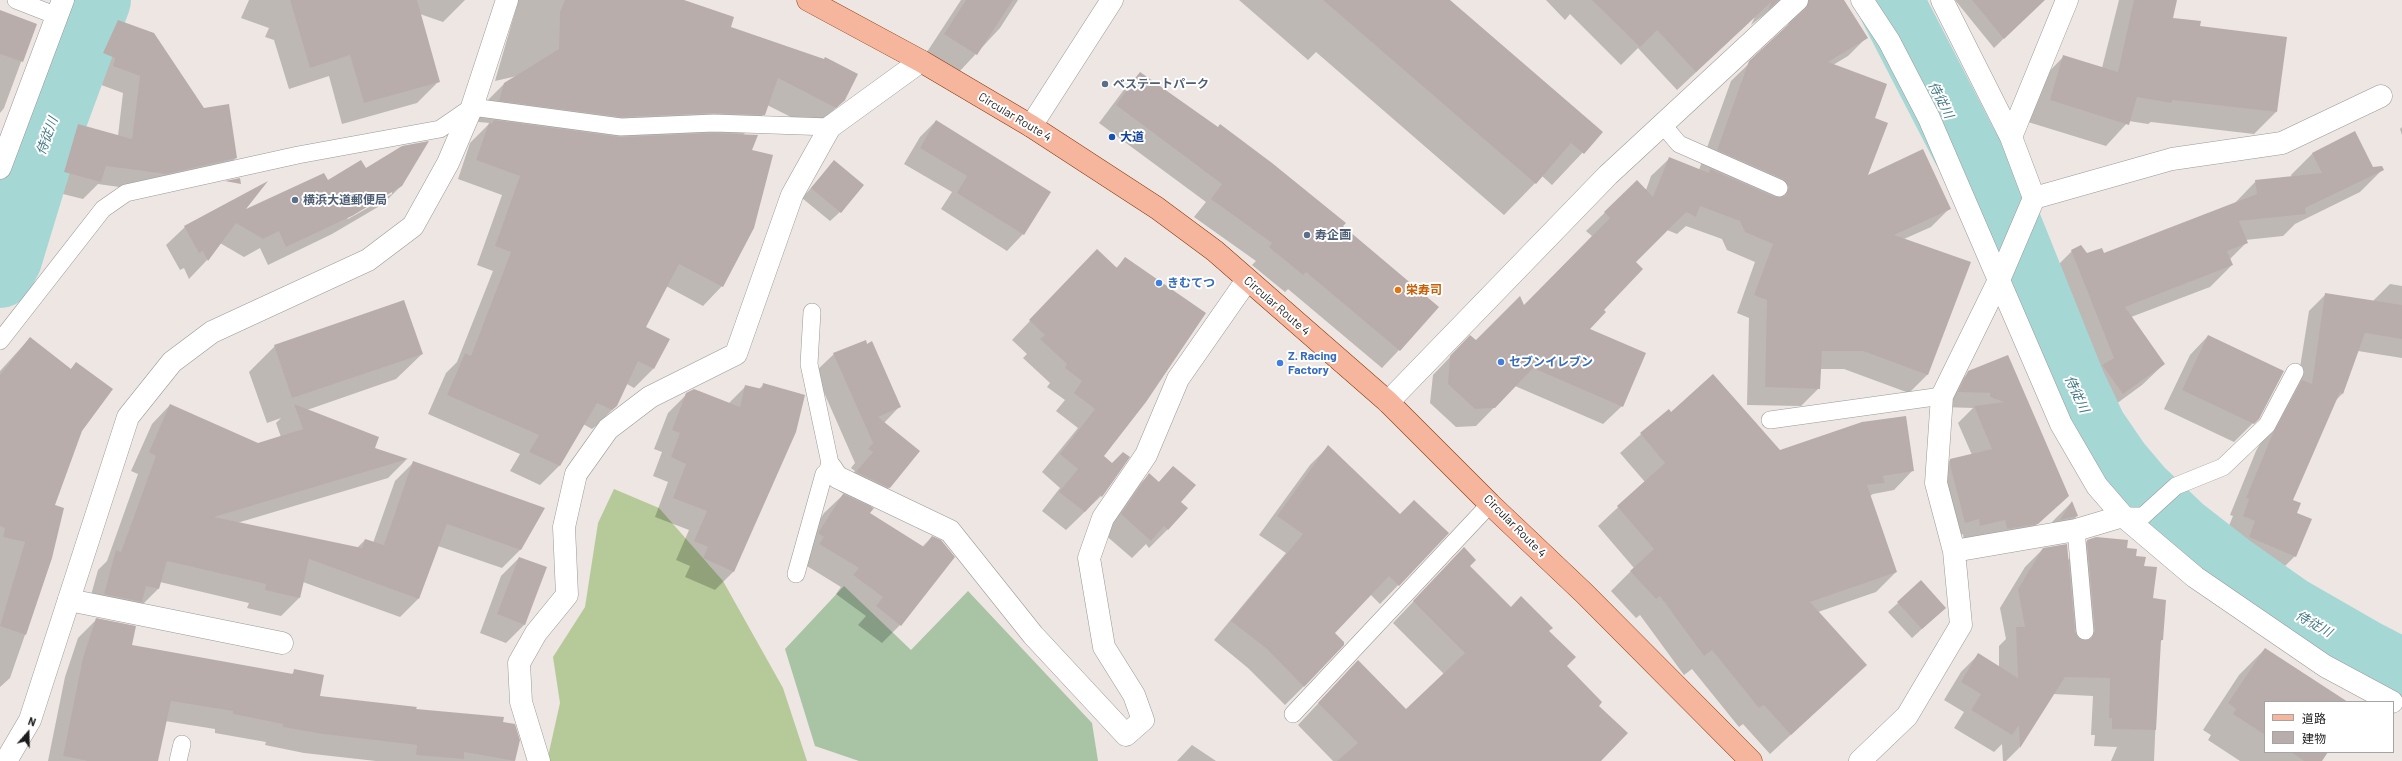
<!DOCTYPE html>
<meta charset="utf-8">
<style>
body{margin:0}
#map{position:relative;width:2402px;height:761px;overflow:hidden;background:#ede6e2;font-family:Barlow,"Noto Sans JP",sans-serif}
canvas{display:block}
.legend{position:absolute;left:2264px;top:701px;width:130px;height:52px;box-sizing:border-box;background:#fff;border:1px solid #a4a4a4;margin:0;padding:5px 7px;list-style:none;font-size:12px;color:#1c1c1c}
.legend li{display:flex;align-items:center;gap:8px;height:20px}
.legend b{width:20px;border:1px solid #a4a4a4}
.north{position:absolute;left:8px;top:713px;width:40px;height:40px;-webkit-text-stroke:3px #fff;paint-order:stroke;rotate:20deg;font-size:11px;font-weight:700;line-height:16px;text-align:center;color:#1c1c1c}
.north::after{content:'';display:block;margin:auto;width:14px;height:18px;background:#1c1c1c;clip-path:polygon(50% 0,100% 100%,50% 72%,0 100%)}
</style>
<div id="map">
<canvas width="2402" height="761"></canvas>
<ul class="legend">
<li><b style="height:5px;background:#f6b69e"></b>道路</li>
<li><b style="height:11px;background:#b9adac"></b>建物</li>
</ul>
<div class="north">N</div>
</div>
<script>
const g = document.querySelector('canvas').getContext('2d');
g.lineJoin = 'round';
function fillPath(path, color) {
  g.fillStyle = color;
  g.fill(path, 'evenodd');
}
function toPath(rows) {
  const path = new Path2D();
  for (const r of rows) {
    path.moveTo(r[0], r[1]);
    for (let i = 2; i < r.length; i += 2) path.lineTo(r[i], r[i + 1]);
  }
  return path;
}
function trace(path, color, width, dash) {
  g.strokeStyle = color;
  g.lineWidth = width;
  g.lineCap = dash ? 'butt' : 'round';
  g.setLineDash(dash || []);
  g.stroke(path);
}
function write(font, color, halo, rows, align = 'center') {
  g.font = font + ' Barlow,"Noto Sans JP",sans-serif';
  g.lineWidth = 4;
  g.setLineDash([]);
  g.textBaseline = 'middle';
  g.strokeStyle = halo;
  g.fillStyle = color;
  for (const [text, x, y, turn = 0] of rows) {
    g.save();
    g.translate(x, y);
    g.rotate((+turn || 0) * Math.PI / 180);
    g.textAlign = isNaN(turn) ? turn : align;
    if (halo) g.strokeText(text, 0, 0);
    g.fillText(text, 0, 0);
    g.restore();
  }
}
fillPath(toPath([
 [614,489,659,508,723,581,783,688,807,761,547,761,560,703,553,657,585,607,598,523]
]), '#b6ca99');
fillPath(toPath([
 [844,586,911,650,968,591,1092,723,1098,761,859,761,815,746,785,649]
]), '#a9c4a5');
fillPath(toPath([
 [249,0,465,0,443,22,420,14,439,81,417,103,342,124,329,76,289,89,274,40,265,37,269,28,241,18],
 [504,0,681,0,730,27,845,100,813,128,767,105,764,114,743,135,751,150,722,286,703,306,666,286,645,328,653,369,634,388,627,384,616,406,597,425,592,429,583,424,559,466,540,485,510,471,520,454,428,414,446,373,457,362,493,271,477,265,502,195,458,179,470,143,490,123,478,122,483,105,505,83,517,76,495,81,517,5],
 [961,0,1018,0,1000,28,959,72,927,52],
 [1239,0,1449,0,1602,132,1552,185,1542,176,1504,215,1316,52,1308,60],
 [1546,0,1843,0,1866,38,1848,56,1833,65,1873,118,1866,177,1949,209,1931,227,1904,239,1928,374,1909,393,1844,369,1820,369,1819,388,1801,406,1747,405,1749,318,1737,313,1755,262,1727,250,1722,239,1686,226,1677,234,1667,230,1635,262,1588,330,1622,406,1603,424,1515,386,1476,426,1456,427,1430,403,1433,375,1452,355,1476,342,1523,307,1592,236,1586,231,1637,181,1646,190,1651,176,1670,158,1699,170,1731,81,1788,26,1791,16,1775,6,1751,25,1755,17,1677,90,1638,48,1621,65,1570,14,1565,20],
 [1955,0,2043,0,1994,48],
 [2119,0,2176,0,2171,19,2199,27,2276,112,2254,134,2151,122,2148,124,2129,121,2106,146,2028,122,2042,79,2064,56,2102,68],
 [0,12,35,24,4,108,0,113],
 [118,22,236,158,219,175,148,191,98,184,83,199,47,190,60,143,78,125,118,136,123,93,96,83,99,75,87,71,101,39],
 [71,145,73,145,64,178,62,177],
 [1140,73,1342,226,1399,350,1382,368,1288,289,1285,292,1252,265,1256,261,1194,217,1206,202,1099,123,1123,91],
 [936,121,1023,234,1007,251,941,209,952,192,904,164,920,137],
 [2402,127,2402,135,2400,129],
 [2313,153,2382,170,2360,192,2295,224,2283,236,2245,240,2246,243,2229,260,2232,265,2210,287,2131,317,2164,364,2142,385,2101,415,2081,388,2091,378,2050,273,2072,251,2081,246,2087,254,2103,254,2234,204,2256,181,2292,177,2291,175],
 [834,162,840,212,830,221,802,198],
 [366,169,402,185,383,204,332,234,268,265,260,248,244,257,220,243,207,260,189,279,184,268,180,270,166,245,185,227,243,212],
 [392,191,392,194,348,219,347,218],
 [1125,259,1103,456,1101,496,1066,530,1042,511,1060,488,1042,472,1078,428,1056,411,1065,400,1047,387,1050,383,1023,358,1027,354,1012,340,1079,269,1116,268],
 [2390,284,2402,286,2402,358,2358,351,2343,393,2335,401,2292,500,2295,513,2295,556,2278,573,2232,554,2239,538,2226,533,2233,516,2230,515,2256,451,2285,398,2297,386,2309,311,2326,294,2373,301],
 [2208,336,2258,418,2234,442,2164,409,2190,355],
 [30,338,70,370,76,364,81,430,53,506,52,557,10,678,0,687,0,371],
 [275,346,422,354,396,379,307,410,373,448,406,460,388,478,237,523,357,548,365,540,373,543,395,481,413,463,544,509,520,550,502,568,438,546,418,599,400,617,303,582,299,598,281,616,247,608,249,603,160,582,158,589,140,607,86,613,98,570,107,561,138,474,131,471,152,424,170,405,258,444,281,437,276,423,281,418,267,423,249,372],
 [834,354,900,406,884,423,919,451,889,488,870,508,868,514,922,547,932,537,900,625,882,643,858,625,866,616,836,594,841,587,802,563,800,552,824,513,844,494,839,491,855,471,851,468,855,463,815,372],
 [2008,356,2068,495,2021,539,1964,542,1963,534,1949,538,1935,476,1951,459,1972,455,1958,423,1973,408,1943,407,1952,389,1969,372],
 [764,384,804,395,795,431,733,572,715,590,685,577,690,566,676,560,689,530,655,517,668,482,653,476,662,452,654,449,668,413,687,394,728,404,746,386,759,389],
 [1668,410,1671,413,1780,452,1913,470,1894,490,1873,494,1870,496,1896,572,1876,592,1818,612,1866,665,1770,754,1743,724,1739,727,1692,669,1684,675,1640,615,1636,618,1611,591,1634,568,1598,526,1645,482,1620,453],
 [1328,447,1400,515,1448,533,1380,604,1370,594,1333,633,1304,686,1285,705,1248,668,1214,640,1286,553,1259,535,1310,465],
 [1173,467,1180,502,1168,529,1149,548,1146,544,1132,558,1103,533,1130,493,1149,475,1158,483],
 [2071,503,2077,516,2059,535,2043,538,2053,521],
 [2087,541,2126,549,2143,567,2162,640,2159,642,2154,761,2111,761,2117,747,2094,746,2095,735,2091,735,2093,696,2053,694,2019,748,2006,761,2003,761,2002,744,1994,752,1954,728,1964,712,1944,700,1961,672,1979,654,1999,667,1999,646,2006,639,2000,608,2025,567,2043,549,2068,560],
 [1464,548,1469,566,1511,608,1548,631,1566,666,1597,706,1600,761,1333,761,1298,725,1358,661,1406,710,1444,674,1393,623],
 [519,558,525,624,506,643,480,633,501,576],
 [1898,603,1935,617,1912,638,1888,612],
 [97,619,130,646,291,675,295,671,318,696,502,723,519,740,514,761,376,761,304,753,265,745,266,742,215,733,215,729,165,721,157,761,48,761,65,677,78,638],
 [2265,649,2346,702,2265,702,2265,752,2327,752,2321,761,2240,761,2208,740,2211,735,2203,730,2239,675],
 [1192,745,1216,761,1177,761]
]), '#0003');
trace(toPath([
 [1889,0,1964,145,1999,203,2072,385,2093,429,2117,464,2139,490,2181,530,2231,569,2289,610,2362,652,2402,673],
 [0,274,8,259,39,157,97,0]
]), '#a5d8d5', 68);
fillPath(toPath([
 [290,0,417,0,440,82,364,103,350,55,310,68],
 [565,0,684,0,734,17,731,27,824,59,825,57,858,74,845,100,836,108,778,78,765,115,714,113,621,117,499,101,504,83,559,49,560,12],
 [966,0,1013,0,977,55,944,34],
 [1323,0,1450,0,1603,132,1584,154,1571,143,1536,184],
 [1592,0,1779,0,1768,10,1771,2,1696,72,1657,30,1640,47],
 [1809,0,1844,0,1868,38,1828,62,1887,84,1875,118,1888,123,1868,175,1923,149,1951,209,1894,235,1971,262,1928,375,1863,351,1822,351,1820,389,1765,387,1767,300,1754,295,1773,244,1745,232,1740,221,1700,206,1696,217,1686,212,1636,262,1643,269,1604,310,1606,312,1590,329,1646,353,1623,407,1533,368,1495,408,1475,409,1448,384,1450,356,1470,335,1476,340,1520,296,1524,305,1610,218,1604,212,1637,180,1653,197,1669,157,1709,173,1710,169,1775,197,1785,196,1789,187,1783,179,1717,150,1749,61,1805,9],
 [1972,0,2045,0,2004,39],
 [2134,0,2177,0,2173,18,2201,21,2200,26,2287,37,2277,112,2172,100,2172,103,2137,97,2129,125,2050,100,2063,55,2118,72],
 [0,10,37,24,23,62,0,54],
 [118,20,154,33,204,108,229,104,237,158,166,174,106,166,101,182,64,172,78,124,132,139,140,76,113,66,115,58,103,53],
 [1140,72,1218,127,1220,124,1272,163,1346,223,1343,226,1439,307,1400,351,1306,272,1303,275,1269,247,1272,243,1211,199,1222,184,1116,105],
 [494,120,620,137,714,133,758,135,752,150,773,155,754,228,723,287,679,264,646,327,670,339,654,369,638,361,617,406,612,410,597,403,560,466,529,452,539,435,447,395,465,353,471,356,511,252,495,246,520,176,476,160,489,123,492,124],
 [936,120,1051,192,1024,235,957,193,967,176,920,148],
 [2355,131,2373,167,2382,166,2384,170,2305,208,2306,214,2239,221,2248,243,2227,251,2233,265,2125,307,2165,364,2123,394,2102,365,2114,358,2071,250,2081,245,2087,253,2102,248,2104,253,2257,194,2255,180,2322,173,2312,153],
 [429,141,402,186,352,216,286,247,279,231,263,239,236,223,208,261,203,251,199,253,184,226,268,181,246,209,324,173,328,180,361,160,366,168,402,146],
 [834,160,864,185,841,213,811,188],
 [240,178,241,184,225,181],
 [1097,249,1117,268,1125,257,1206,313,1146,402,1104,456,1112,463,1123,452,1130,457,1102,497,1100,495,1085,512,1059,492,1078,469,1060,454,1095,409,1074,393,1082,381,1065,368,1067,364,1040,339,1045,335,1029,320],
 [2325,293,2402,305,2402,339,2365,333,2343,394,2340,392,2293,500,2301,503,2297,513,2312,519,2296,557,2249,537,2255,521,2243,516,2249,499,2246,498,2273,433,2302,380,2312,384],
 [404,300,423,354,292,398,274,345],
 [2208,335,2284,371,2259,419,2254,424,2182,390],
 [30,337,71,369,76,362,113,389,82,431,55,505,64,508,52,558,26,635,0,626,25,542,3,537,5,528,0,526,0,375],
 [866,340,867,344,872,341,901,407,878,417,920,451,890,488,856,472,873,452,868,449,873,443,833,353],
 [2008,355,2069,496,2038,524,2007,529,2005,520,1980,526,1979,519,1965,523,1950,465,1950,459,1992,449,1974,406,2004,402,1990,397,1990,393,1958,392,1968,371],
 [1713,374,1780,450,1862,422,1906,416,1914,471,1883,476,1885,483,1867,485,1897,572,1810,602,1867,665,1791,735,1764,705,1759,708,1712,650,1704,656,1660,596,1656,599,1630,571,1654,549,1617,506,1665,463,1640,433,1669,409,1671,412],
 [763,383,805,395,796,432,734,572,703,558,708,547,694,541,707,511,673,498,686,464,671,457,680,433,672,430,686,393,694,389,740,407,745,385,762,389],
 [170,404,258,443,303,429,294,404,379,437,375,448,408,459,214,517,362,548,365,539,384,545,413,461,545,508,521,550,447,524,419,599,309,559,300,598,265,590,266,584,167,561,159,589,146,586,142,602,104,594,116,550,121,552,156,456,149,452],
 [1328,445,1400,514,1414,500,1449,533,1399,586,1389,576,1335,633,1344,642,1344,645,1304,687,1267,649,1231,621,1303,534,1277,516],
 [1173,466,1196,485,1181,502,1188,508,1168,530,1164,526,1151,541,1121,514,1149,473,1159,482],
 [843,494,874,508,870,513,924,547,932,536,941,540,955,557,901,626,876,606,883,597,853,575,859,568,819,544,824,537,818,533],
 [2072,501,2078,516,2060,520],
 [2096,537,2128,540,2127,548,2137,549,2136,556,2146,557,2144,566,2157,567,2153,598,2166,600,2163,640,2161,640,2156,730,2112,729,2112,718,2109,718,2110,678,2065,677,2020,748,2019,725,2012,735,1971,710,1981,694,1961,682,1978,653,2018,678,2016,627,2025,627,2018,589,2043,548,2067,544,2075,632,2081,640,2091,639,2095,630,2087,540],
 [1464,547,1476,560,1470,566,1511,607,1521,596,1553,628,1549,631,1576,657,1567,666,1602,702,1599,706,1628,733,1601,761,1337,761,1358,743,1318,703,1358,660,1406,709,1465,653,1413,601],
 [519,557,547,567,525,625,497,614],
 [1921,580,1946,608,1922,629,1897,602],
 [96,618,136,626,132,645,293,674,294,669,324,675,320,696,417,707,416,709,504,717,503,722,515,724,520,740,515,761,464,752,464,759,416,755,417,745,323,734,283,727,283,724,233,714,233,711,171,701,158,761,88,761,63,756,83,658],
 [2265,648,2348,702,2265,702,2265,735,2233,714,2236,709,2228,703],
 [2291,752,2328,752,2322,761,2304,761]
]), '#b9adac');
const service = toPath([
 [16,0,57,16],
 [1662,124,1679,144,1779,188],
 [0,341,103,209,126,193,298,155,440,129,472,107,621,127,714,123,830,127],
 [1770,420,1942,396],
 [2123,516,2143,516,2176,486,2223,467,2267,425,2295,372],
 [2076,530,2085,631],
 [796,574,824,474,831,468,809,364,812,312],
 [1293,714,1490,504],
 [178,761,182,744]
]);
const minor = toPath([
 [1862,0,1889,41,1929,118,2061,424,2097,486,2123,516,2195,577,2325,666,2392,702],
 [1942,0,2011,137],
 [1031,126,1112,0],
 [0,168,63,0],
 [2034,198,2172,159,2282,143,2381,96],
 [1388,402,1608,175,1797,0],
 [831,468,837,477,950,531,1033,635,1126,735,1143,720,1134,695,1104,647,1089,558,1103,518,1146,455,1178,379,1247,280],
 [1954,551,2076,530,2123,516],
 [69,600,282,643],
 [539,761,521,702,519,663,536,633,567,595,564,527,576,474,608,429,650,397,736,354,792,195,830,127,921,61],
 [1860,761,1907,716,1961,625,1954,551,1936,483,1942,396,1999,280,2034,198,2011,137,2067,0]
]);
const tertiary = toPath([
 [6,761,30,720,128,417,172,362,212,332,368,260,413,226,448,163,472,107,507,0]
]);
const primary = toPath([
 [808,0,921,61,1031,126,1157,208,1215,251,1388,402,1490,504,1584,593,1751,761]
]);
trace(service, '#999', 18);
trace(minor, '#999', 23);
trace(tertiary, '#999', 23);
trace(primary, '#8b3909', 23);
trace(service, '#fff', 17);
trace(minor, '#fff', 22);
trace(tertiary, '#fff', 22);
trace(primary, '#f6b69e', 22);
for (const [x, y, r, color] of [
 [1105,84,4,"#5c6f8a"],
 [1112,137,4,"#1a4fb4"],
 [295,200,4,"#5c6f8a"],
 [1307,235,4,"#5c6f8a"],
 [1159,283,4,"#3f7fe0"],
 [1398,290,4,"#e8710a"],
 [1501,362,4,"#3f7fe0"],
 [1280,363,4,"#3f7fe0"]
]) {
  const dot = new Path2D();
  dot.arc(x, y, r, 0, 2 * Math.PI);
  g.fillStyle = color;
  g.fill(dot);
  trace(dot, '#fff', 1.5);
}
write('bold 12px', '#4e5e75', '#fff', [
 ["べステートパーク",1113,84],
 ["横浜大道郵便局",303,200],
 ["寿企画",1315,235]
], 'left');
write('12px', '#1c1c1c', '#fff', [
 ["Circular Route 4",1015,117,31],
 ["Circular Route 4",1277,306,41],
 ["Circular Route 4",1515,526,45]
]);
write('bold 12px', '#164399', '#fff', [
 ["大道",1120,137]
], 'left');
write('bold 12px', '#366cbe', '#fff', [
 ["きむてつ",1167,283],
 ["Z. Racing",1288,356],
 ["Factory",1288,370],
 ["セブンイレブン",1509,362]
], 'left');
write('bold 12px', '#c56008', '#fff', [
 ["栄寿司",1406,290]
], 'left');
write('italic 13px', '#437987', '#fff', [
 ["侍従川",1941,100,63],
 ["侍従川",47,136,-70],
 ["侍従川",2077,394,65],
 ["侍従川",2314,624,29]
]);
</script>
